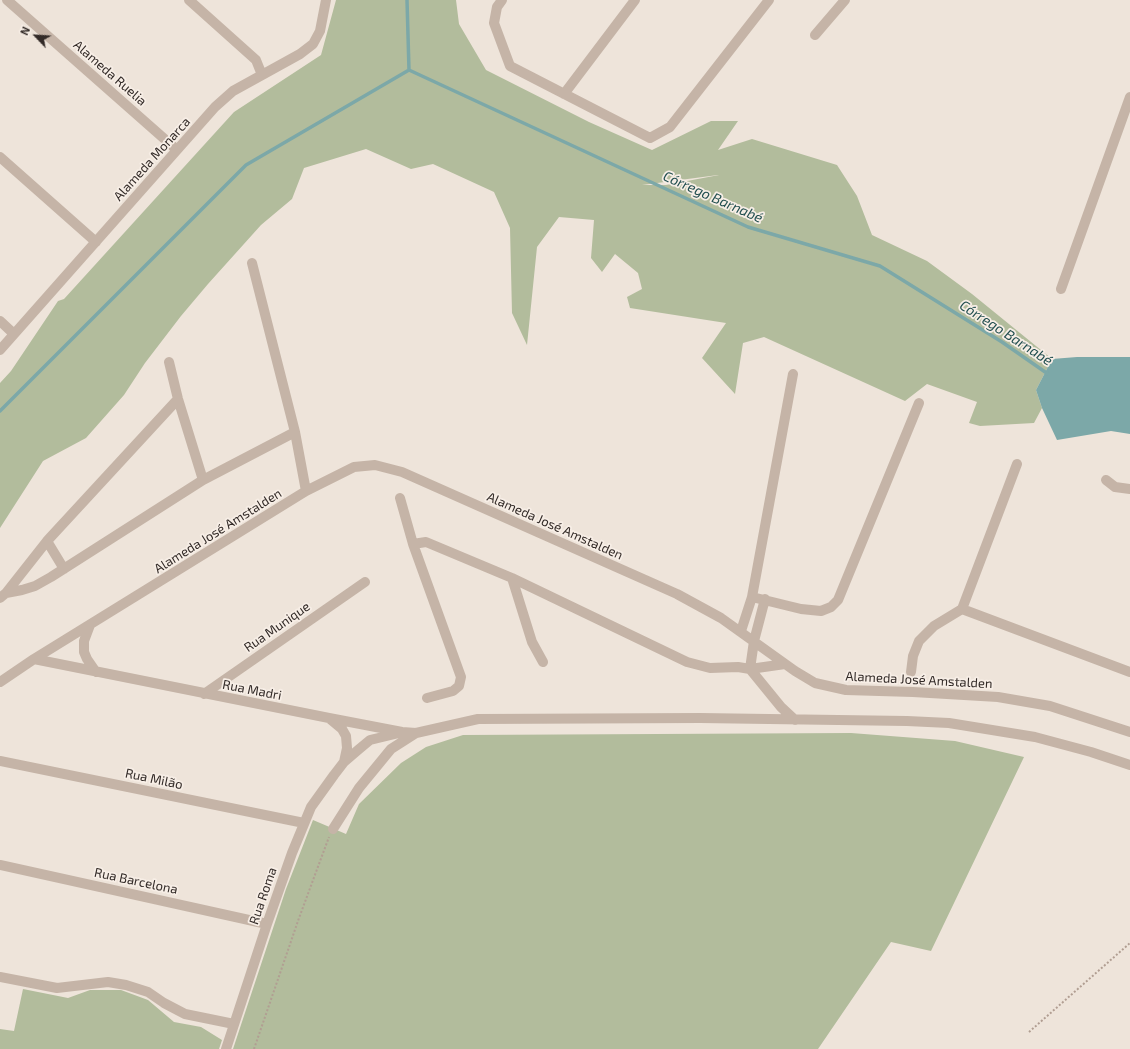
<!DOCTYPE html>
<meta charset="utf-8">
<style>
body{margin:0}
#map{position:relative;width:1130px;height:1049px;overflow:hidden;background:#eee4da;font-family:"Exo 2",sans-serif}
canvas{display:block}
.north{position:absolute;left:16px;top:16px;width:40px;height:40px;-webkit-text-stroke:3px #f7eee6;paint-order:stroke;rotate:295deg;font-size:11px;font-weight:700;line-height:16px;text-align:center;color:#322a27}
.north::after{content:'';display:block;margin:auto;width:14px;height:18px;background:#322a27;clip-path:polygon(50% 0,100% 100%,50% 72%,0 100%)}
</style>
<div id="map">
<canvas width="1130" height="1049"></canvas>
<div class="north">N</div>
</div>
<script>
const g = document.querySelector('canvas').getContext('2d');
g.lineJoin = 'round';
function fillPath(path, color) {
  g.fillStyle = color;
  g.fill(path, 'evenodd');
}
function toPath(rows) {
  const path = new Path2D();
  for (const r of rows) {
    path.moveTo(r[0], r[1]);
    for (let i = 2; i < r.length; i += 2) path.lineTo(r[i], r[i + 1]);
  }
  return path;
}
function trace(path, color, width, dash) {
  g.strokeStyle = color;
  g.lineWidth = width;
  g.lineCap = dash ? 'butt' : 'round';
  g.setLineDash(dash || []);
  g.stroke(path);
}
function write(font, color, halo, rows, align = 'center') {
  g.font = font + ' "Exo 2",sans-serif';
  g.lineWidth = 3.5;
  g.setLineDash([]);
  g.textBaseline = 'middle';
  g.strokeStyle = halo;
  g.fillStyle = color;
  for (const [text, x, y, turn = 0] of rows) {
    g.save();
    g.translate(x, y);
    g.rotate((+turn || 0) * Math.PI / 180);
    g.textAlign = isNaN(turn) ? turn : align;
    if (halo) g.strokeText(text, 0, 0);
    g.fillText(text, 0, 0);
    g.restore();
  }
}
fillPath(toPath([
 [336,0,456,0,459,24,486,70,589,122,652,150,711,121,738,121,718,150,752,139,837,165,857,196,872,235,927,261,972,294,1052,359,1036,390,1042,408,1034,423,980,426,969,423,977,402,927,384,905,401,764,337,743,343,735,394,702,358,726,323,630,308,627,297,642,289,638,273,615,254,602,272,591,258,594,220,559,217,537,247,527,345,512,313,510,228,494,192,433,164,411,169,366,149,304,168,292,199,261,225,208,284,181,316,145,363,124,395,86,438,43,461,0,528,0,383,11,371,58,301,64,299,234,112,321,55],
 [719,175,666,185,642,185,718,175],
 [851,733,955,741,1024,757,931,951,891,942,818,1049,233,1049,286,889,313,820,346,834,359,804,401,763,426,747,463,735],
 [23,989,68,998,90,990,121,990,148,1000,174,1022,201,1027,222,1040,219,1049,0,1049,0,1029,14,1031]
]), '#b2bc9c');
fillPath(toPath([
 [1077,357,1130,357,1130,434,1111,431,1057,440,1042,408,1036,390,1052,359]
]), '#7ca8a8');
trace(toPath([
 [407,0,409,70,748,227,880,266,1002,342,1048,374],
 [0,411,246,165,409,70]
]), '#7ca8a8', 3.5);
trace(toPath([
 [1029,1032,1130,943],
 [254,1049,299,918,329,837]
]), '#b19e92', 2, [2, 2]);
trace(toPath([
 [7,0,177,150],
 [189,0,256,60,262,75],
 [502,0,497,7,494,23,510,66,650,138,670,127,769,0],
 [815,35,845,0],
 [564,94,635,0],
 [0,157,96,242],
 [252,263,295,432,306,491],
 [1061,289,1130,97],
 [0,321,14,334],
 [0,350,215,107,233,91,300,54,313,44,320,31,326,0],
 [169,362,178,399,203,480],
 [1106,480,1115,487,1130,489],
 [400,498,413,544,461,677,459,686,453,691,427,698],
 [47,541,64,569],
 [413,544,426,542,512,578,687,662,710,668,738,667,750,669,785,664],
 [512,578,532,642,543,662],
 [6,593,22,590,35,586,51,577,203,480,295,432],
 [752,597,801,609,821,611,831,607,838,600,919,403],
 [0,598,6,593,47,541,178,399],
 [765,599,754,641,750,669,781,707,795,720],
 [962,609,1130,672],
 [90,625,84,641,84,652,87,659,96,672],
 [741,631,752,597,793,374],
 [34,659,329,718,402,732,416,733],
 [911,672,913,656,919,641,934,626,962,609,1017,464],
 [0,682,34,659,306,491,354,467,375,465,402,472,677,594,721,618,795,671,815,683,846,690,913,692,998,697,1050,706,1130,732],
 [204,694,365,582],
 [330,719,342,729,346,736,347,748,344,762],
 [0,761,304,823],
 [333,829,359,788,391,749,416,733,478,719,700,718,907,721,949,723,1035,737,1091,752,1130,765],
 [0,865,267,924],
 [0,977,57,988,108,982,126,985,148,992,164,1003,185,1014,234,1024],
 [226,1049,267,924,292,853,311,807,334,775,344,762,358,750,370,740,399,733]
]), '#c5b4a7', 10);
write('13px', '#322a27', '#f7eee6', [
 ["Alameda Ruelia",110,73,41],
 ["Alameda Monarca",152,159,-48],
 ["Alameda José Amstalden",555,526,24],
 ["Alameda José Amstalden",218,531,-32],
 ["Rua Munique",277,627,-35],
 ["Alameda José Amstalden",919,680,3],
 ["Rua Madri",252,690,11],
 ["Rua Milão",154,779,12],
 ["Rua Barcelona",136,881,12],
 ["Rua Roma",263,896,-71]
]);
write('italic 14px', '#214e4f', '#f7eee6', [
 ["Córrego Barnabé",713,197,24],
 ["Córrego Barnabé",1006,333,33]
]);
</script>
